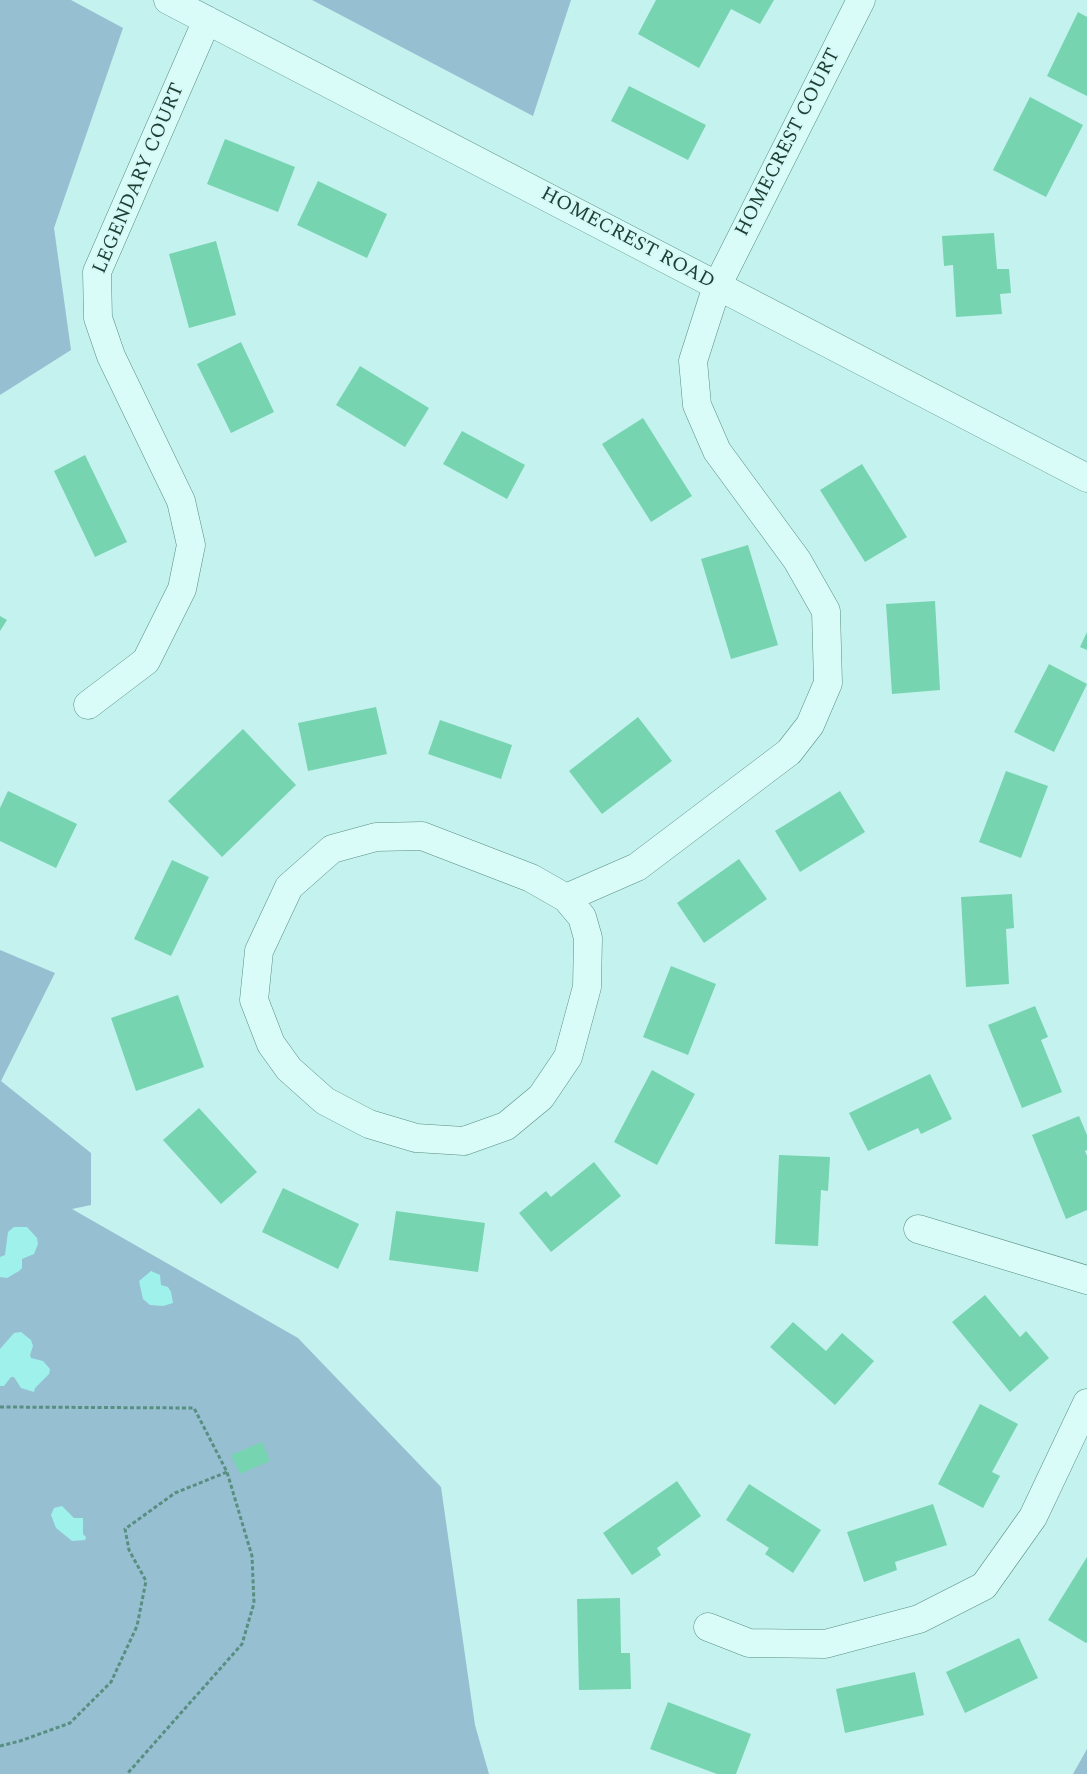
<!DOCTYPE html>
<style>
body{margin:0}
canvas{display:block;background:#c4f2ee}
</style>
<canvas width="1087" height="1774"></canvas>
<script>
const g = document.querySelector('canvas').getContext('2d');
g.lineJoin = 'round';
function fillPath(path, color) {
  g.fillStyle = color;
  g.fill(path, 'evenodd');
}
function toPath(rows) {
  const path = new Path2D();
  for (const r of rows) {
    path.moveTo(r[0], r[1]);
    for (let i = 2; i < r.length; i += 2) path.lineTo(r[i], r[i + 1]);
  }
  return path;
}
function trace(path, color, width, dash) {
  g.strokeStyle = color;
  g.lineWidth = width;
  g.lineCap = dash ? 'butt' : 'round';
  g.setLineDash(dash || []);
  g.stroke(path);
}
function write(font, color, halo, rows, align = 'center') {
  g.font = font + ' Spectral,serif';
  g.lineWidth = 4;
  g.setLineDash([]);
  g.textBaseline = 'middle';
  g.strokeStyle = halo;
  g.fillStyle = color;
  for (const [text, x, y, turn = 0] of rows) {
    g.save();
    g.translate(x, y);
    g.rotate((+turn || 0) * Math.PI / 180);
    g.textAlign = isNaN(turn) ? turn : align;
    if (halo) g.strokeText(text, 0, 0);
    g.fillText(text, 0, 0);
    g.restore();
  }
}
fillPath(toPath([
 [0,0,71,0,123,28,54,228,71,350,0,395],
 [312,0,571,0,533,116],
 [0,950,55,973,1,1081,91,1153,91,1205,72,1209,298,1338,441,1487,475,1725,489,1774,0,1774],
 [1087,1749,1087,1774,1073,1774]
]), '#97bfd2');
fillPath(toPath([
 [14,1227,27,1227,37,1238,38,1244,34,1254,22,1259,22,1268,19,1271,7,1278,0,1277,0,1257,5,1255,8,1232],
 [151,1271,160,1275,161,1285,168,1287,171,1292,173,1303,163,1306,150,1305,143,1299,139,1281],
 [21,1332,31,1340,33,1346,30,1355,31,1358,43,1361,50,1369,49,1374,35,1388,34,1392,21,1388,14,1377,11,1377,4,1386,0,1386,0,1349,14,1333],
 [62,1506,74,1518,83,1518,83,1534,86,1537,85,1540,72,1541,56,1528,51,1515,54,1508]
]), '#9ff1ec');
fillPath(toPath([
 [656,0,774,0,760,24,731,9,699,68,638,34],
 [1078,12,1087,17,1087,96,1047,76],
 [629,86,706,125,688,160,611,121],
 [1030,97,1083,125,1046,197,993,170],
 [225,139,295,167,278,212,207,184],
 [318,181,387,214,367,258,297,225],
 [994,233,997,269,1009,269,1011,293,1000,294,1002,314,956,317,953,265,944,266,942,236],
 [216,241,236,315,189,328,169,254],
 [241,342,274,412,231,433,197,364],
 [360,366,429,408,405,447,336,405],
 [643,418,692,496,651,522,602,444],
 [462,431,525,465,507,499,443,464],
 [85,455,127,542,95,557,54,471],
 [862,464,907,537,865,562,820,490],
 [748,545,778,645,731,659,701,559],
 [935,601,940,690,892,694,886,604],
 [0,616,7,620,0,631],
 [1087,632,1087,650,1080,647],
 [1049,664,1087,684,1054,752,1014,732],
 [376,707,387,754,308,771,298,723],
 [638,717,672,761,602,814,569,771],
 [440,720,512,745,501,779,428,754],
 [243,729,296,785,222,857,168,801],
 [1006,771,1048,786,1021,858,979,842],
 [8,791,77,824,56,868,0,841,0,808],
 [840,791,865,832,800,872,775,831],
 [739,859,767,899,704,943,677,903],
 [172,860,209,877,171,956,134,939],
 [1012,894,1014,928,1006,929,1009,984,966,987,961,897],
 [671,966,716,984,688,1055,643,1037],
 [178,995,204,1067,136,1091,111,1018],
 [1035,1006,1048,1037,1041,1040,1062,1092,1022,1108,988,1025],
 [652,1070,695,1094,657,1165,614,1142],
 [930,1074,952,1119,921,1134,918,1128,868,1151,849,1113],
 [199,1108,257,1172,221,1204,163,1140],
 [1079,1116,1087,1135,1087,1150,1085,1151,1087,1156,1087,1210,1066,1219,1032,1135],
 [779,1155,830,1157,828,1191,821,1190,818,1246,775,1244],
 [594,1162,621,1196,551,1252,519,1213,546,1191,551,1197],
 [283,1188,359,1224,338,1269,262,1232],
 [396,1211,485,1223,478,1272,389,1260],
 [985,1295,1020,1337,1026,1331,1049,1358,1010,1392,952,1322],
 [793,1322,826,1351,842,1333,874,1361,835,1405,770,1347],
 [980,1404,1018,1424,992,1472,1000,1476,983,1508,938,1484],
 [262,1442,270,1461,240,1474,231,1455],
 [677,1481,701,1516,657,1548,661,1555,632,1575,603,1533],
 [749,1484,821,1530,793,1573,765,1554,769,1548,726,1520],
 [933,1504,947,1545,895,1562,897,1570,864,1582,847,1532],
 [1087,1557,1087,1642,1086,1643,1048,1620],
 [620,1598,621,1653,630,1653,631,1689,579,1690,577,1599],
 [1019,1638,1038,1678,965,1713,946,1672],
 [915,1672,924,1715,845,1733,836,1689],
 [668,1702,751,1734,736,1774,717,1774,650,1749]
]), '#77d4b1');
const minor = toPath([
 [168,0,1087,478],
 [88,705,146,661,182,589,191,545,181,501,111,356,98,318,97,272,207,20],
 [422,836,531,878,566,898,582,917,588,938,587,987,568,1057,541,1097,506,1126,464,1141,416,1138,369,1124,325,1101,289,1069,271,1044,254,1000,259,951,289,887,332,849,376,837,422,836],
 [566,898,637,867,789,752,810,725,828,683,826,611,797,560,717,451,697,405,693,361,717,286,861,0],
 [918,1229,1087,1280],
 [708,1627,749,1643,825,1644,919,1619,984,1586,1033,1517,1087,1403]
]);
trace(minor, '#588f81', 29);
trace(toPath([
 [0,1407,194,1408,227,1472,252,1556,254,1603,242,1644,127,1774],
 [0,1746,20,1741,70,1723,111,1682,137,1626,146,1581,129,1550,125,1529,175,1493,227,1472]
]), '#588f81', 3, [4, 2.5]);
trace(minor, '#d9fcf9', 28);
write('20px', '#1e3e34', '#d5f9f6', [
 ["HOMECREST COURT",789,143,-63],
 ["LEGENDARY COURT",140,179,-67],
 ["HOMECREST ROAD",627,239,28]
]);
</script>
